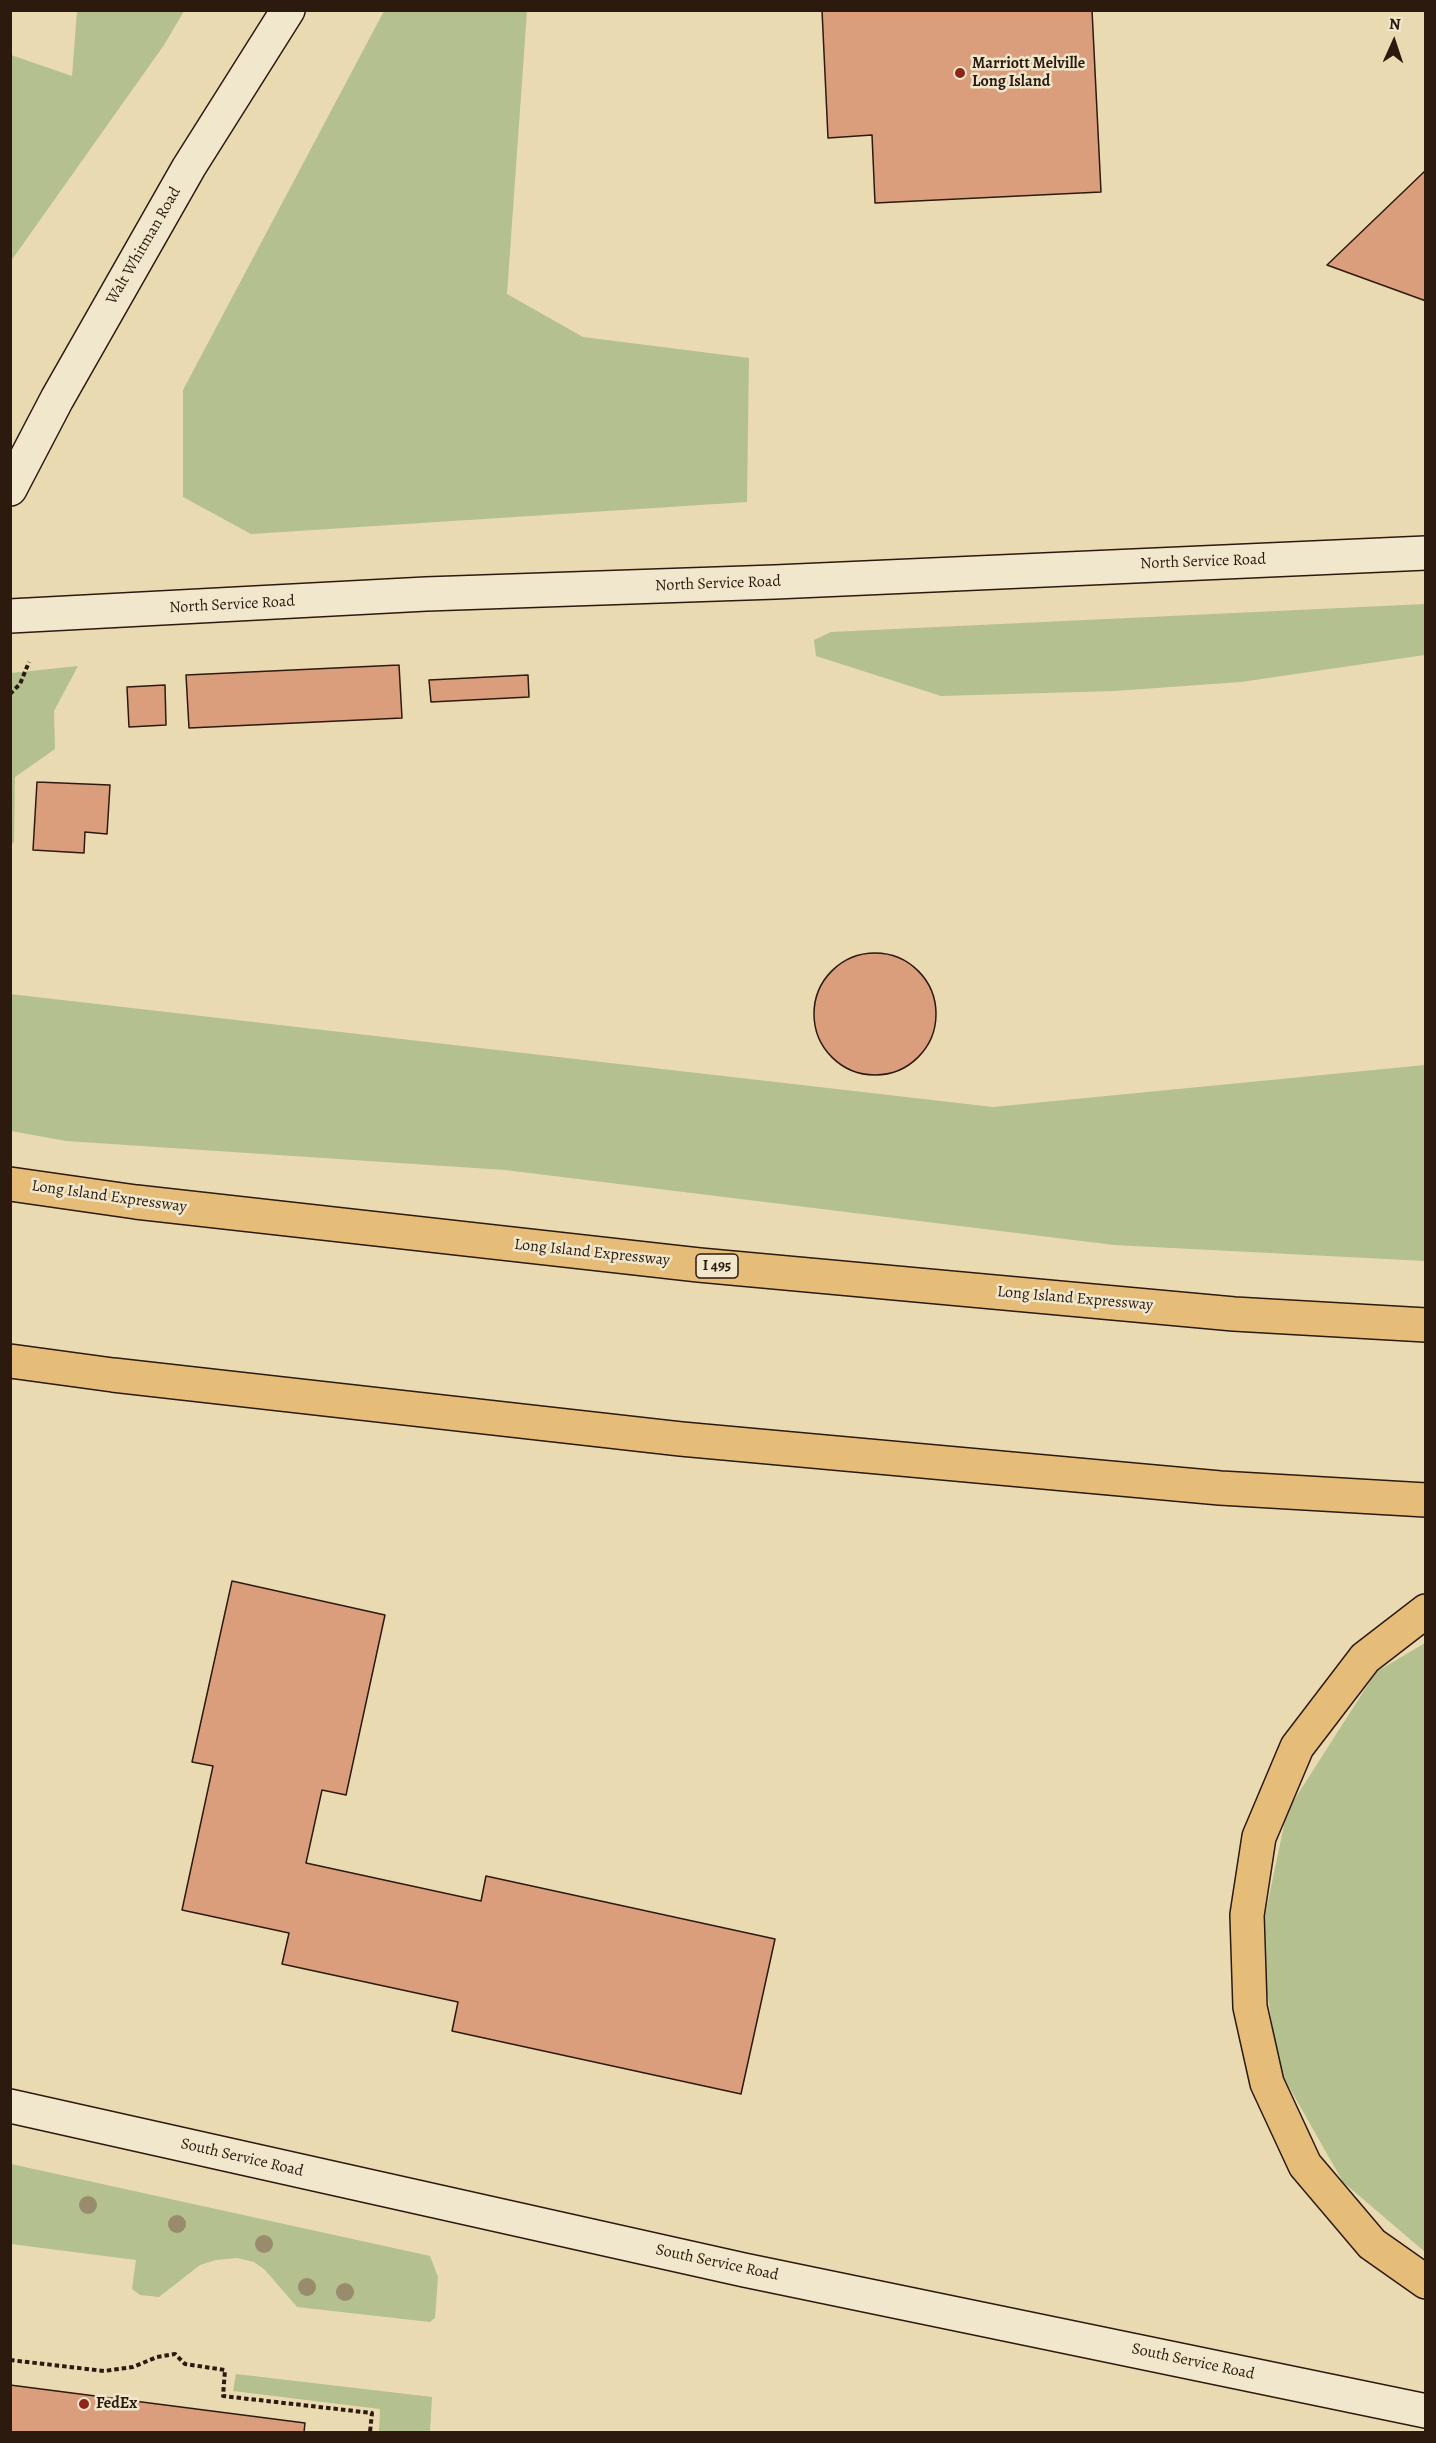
<!DOCTYPE html>
<style>
body{margin:0}
#map{position:relative;width:1436px;height:2443px;overflow:hidden;background:#eadab1;font-family:Alegreya,serif}
canvas{display:block}
.frame{position:absolute;inset:0;border:12px solid #2d1a0f;pointer-events:none}
.north{position:absolute;left:1364px;top:12px;width:60px;height:60px;-webkit-text-stroke:4px #f1e7cc;paint-order:stroke;rotate:3deg;font-size:16px;font-weight:700;line-height:24px;text-align:center;color:#2d1a0f}
.north::after{content:'';display:block;margin:auto;width:21px;height:27px;background:#2d1a0f;clip-path:polygon(50% 0,100% 100%,50% 72%,0 100%)}
</style>
<div id="map">
<canvas width="1436" height="2443"></canvas>
<div class="frame"></div>
<div class="north">N</div>
</div>
<script>
const g = document.querySelector('canvas').getContext('2d');
g.lineJoin = 'round';
function fillPath(path, color) {
  g.fillStyle = color;
  g.fill(path, 'evenodd');
}
function toPath(rows) {
  const path = new Path2D();
  for (const r of rows) {
    if (r.length === 3) {
      path.moveTo(r[0] + r[2], r[1]);
      path.arc(r[0], r[1], r[2], 0, 2 * Math.PI);
      continue;
    }
    path.moveTo(r[0], r[1]);
    for (let i = 2; i < r.length; i += 2) path.lineTo(r[i], r[i + 1]);
  }
  return path;
}
function trace(path, color, width, dash) {
  g.strokeStyle = color;
  g.lineWidth = width;
  g.lineCap = dash ? 'butt' : 'round';
  g.setLineDash(dash || []);
  g.stroke(path);
}
function write(font, color, halo, rows, align = 'center') {
  g.font = font + ' Alegreya,serif';
  g.lineWidth = 5;
  g.setLineDash([]);
  g.textBaseline = 'middle';
  g.strokeStyle = halo;
  g.fillStyle = color;
  for (const [text, x, y, turn = 0] of rows) {
    g.save();
    g.translate(x, y);
    g.rotate((+turn || 0) * Math.PI / 180);
    g.textAlign = isNaN(turn) ? turn : align;
    if (halo) g.strokeText(text, 0, 0);
    g.fillText(text, 0, 0);
    g.restore();
  }
}
fillPath(toPath([
 [77,11,184,11,164,45,11,261,11,55,72,76],
 [384,11,527,11,507,294,583,337,749,358,747,502,251,534,183,497,183,390],
 [1425,604,1425,655,1241,682,1114,691,941,696,816,656,814,640,831,632],
 [78,666,54,711,55,749,15,777,14,842,11,845,11,673],
 [10,994,993,1107,1425,1065,1425,1261,1114,1245,505,1170,66,1141,11,1131],
 [1425,1643,1425,2252,1343,2182,1280,2071,1259,1944,1287,1811,1376,1672],
 [11,2164,430,2256,438,2277,435,2318,430,2322,297,2307,265,2270,254,2262,237,2258,216,2260,200,2265,159,2297,140,2295,132,2289,136,2260,11,2244],
 [236,2374,432,2397,430,2431,379,2432,380,2409,233,2391]
]), '#b4c08e');
const building = toPath([
 [822,10,1092,10,1101,192,875,203,872,135,828,138,822,10],
 [1426,170,1426,301,1327,265,1426,170],
 [399,665,402,718,189,728,186,675,399,665],
 [528,675,529,697,431,702,429,680,528,675],
 [165,685,166,725,129,727,127,687,165,685],
 [37,782,110,785,107,834,85,832,84,853,33,850,37,782],
 [875,1014,61],
 [232,1581,385,1615,346,1795,322,1790,306,1863,481,1901,486,1876,775,1939,741,2094,452,2031,458,2002,282,1964,289,1933,182,1910,213,1766,192,1762,232,1581],
 [10,2385,305,2423,304,2432,10,2432,10,2385]
]);
fillPath(building, '#db9e7d');
trace(building, '#2d1a0f', 1.5);
const secondary = toPath([
 [10,489,57,399,189,167,288,10],
 [10,616,426,594,775,582,1426,553],
 [10,2106,744,2270,1426,2411]
]);
const highway = toPath([
 [10,1184,136,1202,699,1265,1234,1314,1426,1325],
 [10,1361,113,1375,681,1439,1220,1488,1426,1500],
 [1426,1611,1365,1658,1297,1747,1259,1837,1247,1915,1250,2007,1267,2083,1305,2165,1372,2244,1426,2282]
]);
trace(secondary, '#2d1a0f', 36);
trace(highway, '#2d1a0f', 36);
trace(toPath([
 [10,694,20,684,29,662],
 [10,2360,104,2371,133,2367,157,2357,175,2354,185,2364,225,2370,223,2396,372,2413,370,2432]
]), '#2d1a0f', 4, [4.5, 3]);
trace(secondary, '#f1e7cc', 33);
trace(highway, '#e5bd78', 33);
g.fillStyle = '#998c6d';
for (const [x, y] of [
 [88,2205],
 [177,2224],
 [264,2244],
 [307,2287],
 [345,2292]
]) {
  g.beginPath();
  g.arc(x, y, 9, 0, 2 * Math.PI);
  g.fill();
}
for (const [x, y, r, color] of [
 [960,73,6,"#8f2418"],
 [84,2404,6,"#8f2418"]
]) {
  const dot = new Path2D();
  dot.arc(x, y, r, 0, 2 * Math.PI);
  g.fillStyle = color;
  g.fill(dot);
  trace(dot, '#f1e7cc', 2);
}
for (const [x, y, w] of [
 [717,1266,42]
]) {
  const box = new Path2D();
  box.roundRect(x - w / 2, y - 12, w, 24, 4.5);
  g.fillStyle = '#f1e7cc';
  g.fill(box);
  trace(box, '#2d1a0f', 1.5);
}
write('bold 15px', '#2d1a0f', null, [
 ["I 495",717,1266]
]);
write('bold 16px', '#2d1a0f', '#f1e7cc', [
 ["Marriott Melville",972,64],
 ["Long Island",972,82],
 ["FedEx",96,2404]
], 'left');
write('16px', '#2d1a0f', '#f1e7cc', [
 ["Walt Whitman Road",144,246,-60],
 ["North Service Road",1203,562,-2],
 ["North Service Road",718,584,-2],
 ["North Service Road",232,605,-3],
 ["Long Island Expressway",109,1197,8],
 ["Long Island Expressway",592,1253,6],
 ["Long Island Expressway",1075,1299,5],
 ["South Service Road",242,2158,13],
 ["South Service Road",717,2263,12],
 ["South Service Road",1193,2362,12]
]);
</script>
